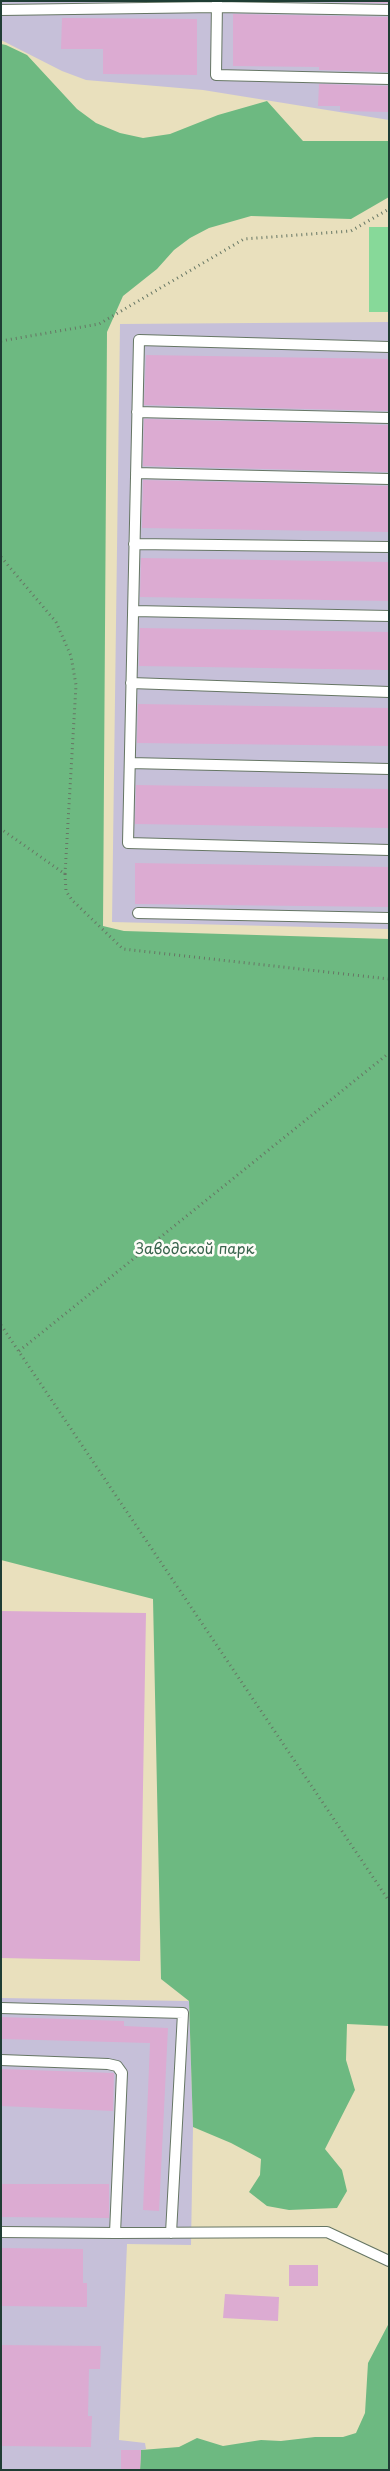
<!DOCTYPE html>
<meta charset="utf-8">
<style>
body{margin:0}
#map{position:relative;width:390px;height:2471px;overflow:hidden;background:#e9e0bd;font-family:"Playpen Sans",sans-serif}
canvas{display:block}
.frame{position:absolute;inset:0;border:2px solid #1f3d34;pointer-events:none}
</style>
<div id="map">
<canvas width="390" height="2471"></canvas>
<div class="frame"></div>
</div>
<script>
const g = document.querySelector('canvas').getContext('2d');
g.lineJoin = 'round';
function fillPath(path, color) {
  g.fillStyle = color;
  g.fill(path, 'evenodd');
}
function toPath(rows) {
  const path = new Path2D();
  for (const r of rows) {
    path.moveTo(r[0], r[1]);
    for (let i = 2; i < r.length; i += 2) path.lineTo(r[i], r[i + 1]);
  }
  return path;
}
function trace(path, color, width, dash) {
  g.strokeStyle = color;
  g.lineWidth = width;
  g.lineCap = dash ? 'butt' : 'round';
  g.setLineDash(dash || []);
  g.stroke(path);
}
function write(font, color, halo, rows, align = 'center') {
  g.font = font + ' "Playpen Sans",sans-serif';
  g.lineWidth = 5;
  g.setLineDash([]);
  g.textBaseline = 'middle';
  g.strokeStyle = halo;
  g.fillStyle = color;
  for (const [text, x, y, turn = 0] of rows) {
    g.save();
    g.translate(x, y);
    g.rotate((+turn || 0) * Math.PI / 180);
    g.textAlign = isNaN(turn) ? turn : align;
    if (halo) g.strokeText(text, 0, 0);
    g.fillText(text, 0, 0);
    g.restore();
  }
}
fillPath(toPath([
 [1,1,389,1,389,120,203,90,86,80,62,71,1,40],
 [389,322,389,929,112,922,120,324],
 [1,1998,189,2001,193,2127,191,2245,127,2244,119,2440,145,2443,146,2449,141,2450,140,2470,1,2470]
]), '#c6c0d9');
fillPath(toPath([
 [369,227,389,227,389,312,369,312]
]), '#87d999');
fillPath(toPath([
 [1,44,6,45,27,55,77,109,96,123,120,133,143,138,170,134,218,115,267,101,303,141,389,141,389,197,351,219,251,216,209,228,190,238,174,250,157,269,123,296,107,332,103,926,124,931,389,939,389,2026,347,2024,346,2060,355,2090,325,2149,342,2170,347,2191,337,2208,289,2210,267,2206,249,2192,260,2175,261,2159,231,2143,193,2127,189,2001,161,1979,153,1599,1,1560],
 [389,2323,389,2470,140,2470,141,2450,179,2447,197,2438,223,2446,261,2440,281,2441,315,2437,343,2437,356,2433,365,2413,368,2363]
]), '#6db981');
fillPath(toPath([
 [282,1,389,1,389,3],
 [233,14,389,17,389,72,319,70,319,67,233,66],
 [62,18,197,19,197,75,103,74,103,49,61,49],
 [319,84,389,86,389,112,340,111,340,106,318,106],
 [146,355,389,359,389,411,144,405],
 [144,419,389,425,389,472,143,466],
 [143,480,389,486,389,532,142,528],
 [141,558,389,562,389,601,140,597],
 [140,628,389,632,389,670,139,666],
 [138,704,389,708,389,746,137,743],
 [136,785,389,789,389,828,135,824],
 [135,863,389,867,389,907,135,904],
 [1,1611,146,1613,140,1961,1,1958],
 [1,2017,124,2021,124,2026,168,2028,159,2211,143,2210,150,2043,1,2039],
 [1,2069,114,2073,113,2111,1,2106],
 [1,2184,109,2184,109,2218,1,2217],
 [1,2248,83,2249,83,2283,87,2283,87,2307,1,2306],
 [289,2265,318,2265,318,2286,289,2286],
 [225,2294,279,2297,278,2321,223,2318],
 [1,2345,101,2346,100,2369,89,2369,88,2416,92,2416,91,2447,1,2446],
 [121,2450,141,2450,140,2470,121,2470]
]), '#dcabd2');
const lane = toPath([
 [217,2,216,75,389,79],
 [1,10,217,7,389,10],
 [389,347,139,340,128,843,389,850],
 [137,412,389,418],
 [136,473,389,479],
 [134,544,389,547],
 [133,611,389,616],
 [131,683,389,692],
 [130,763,389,769],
 [138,913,389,918],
 [1,2008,183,2013,171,2233],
 [1,2060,108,2064,117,2066,122,2073,115,2233,327,2232,389,2261],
 [1,2232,115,2233]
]);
trace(lane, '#667664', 12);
trace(toPath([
 [1,341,99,324,244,239,351,231,389,209],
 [1,557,56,622,71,656,76,685,65,874,1,829],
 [65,874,66,891,72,900,123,949,389,979],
 [1,1325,389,1901],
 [19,1351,389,1053]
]), '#667664', 3, [1, 4]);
trace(lane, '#fff', 10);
write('15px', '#39644d', '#fdfcf7', [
 ["Заводской парк",195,1250]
]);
</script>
